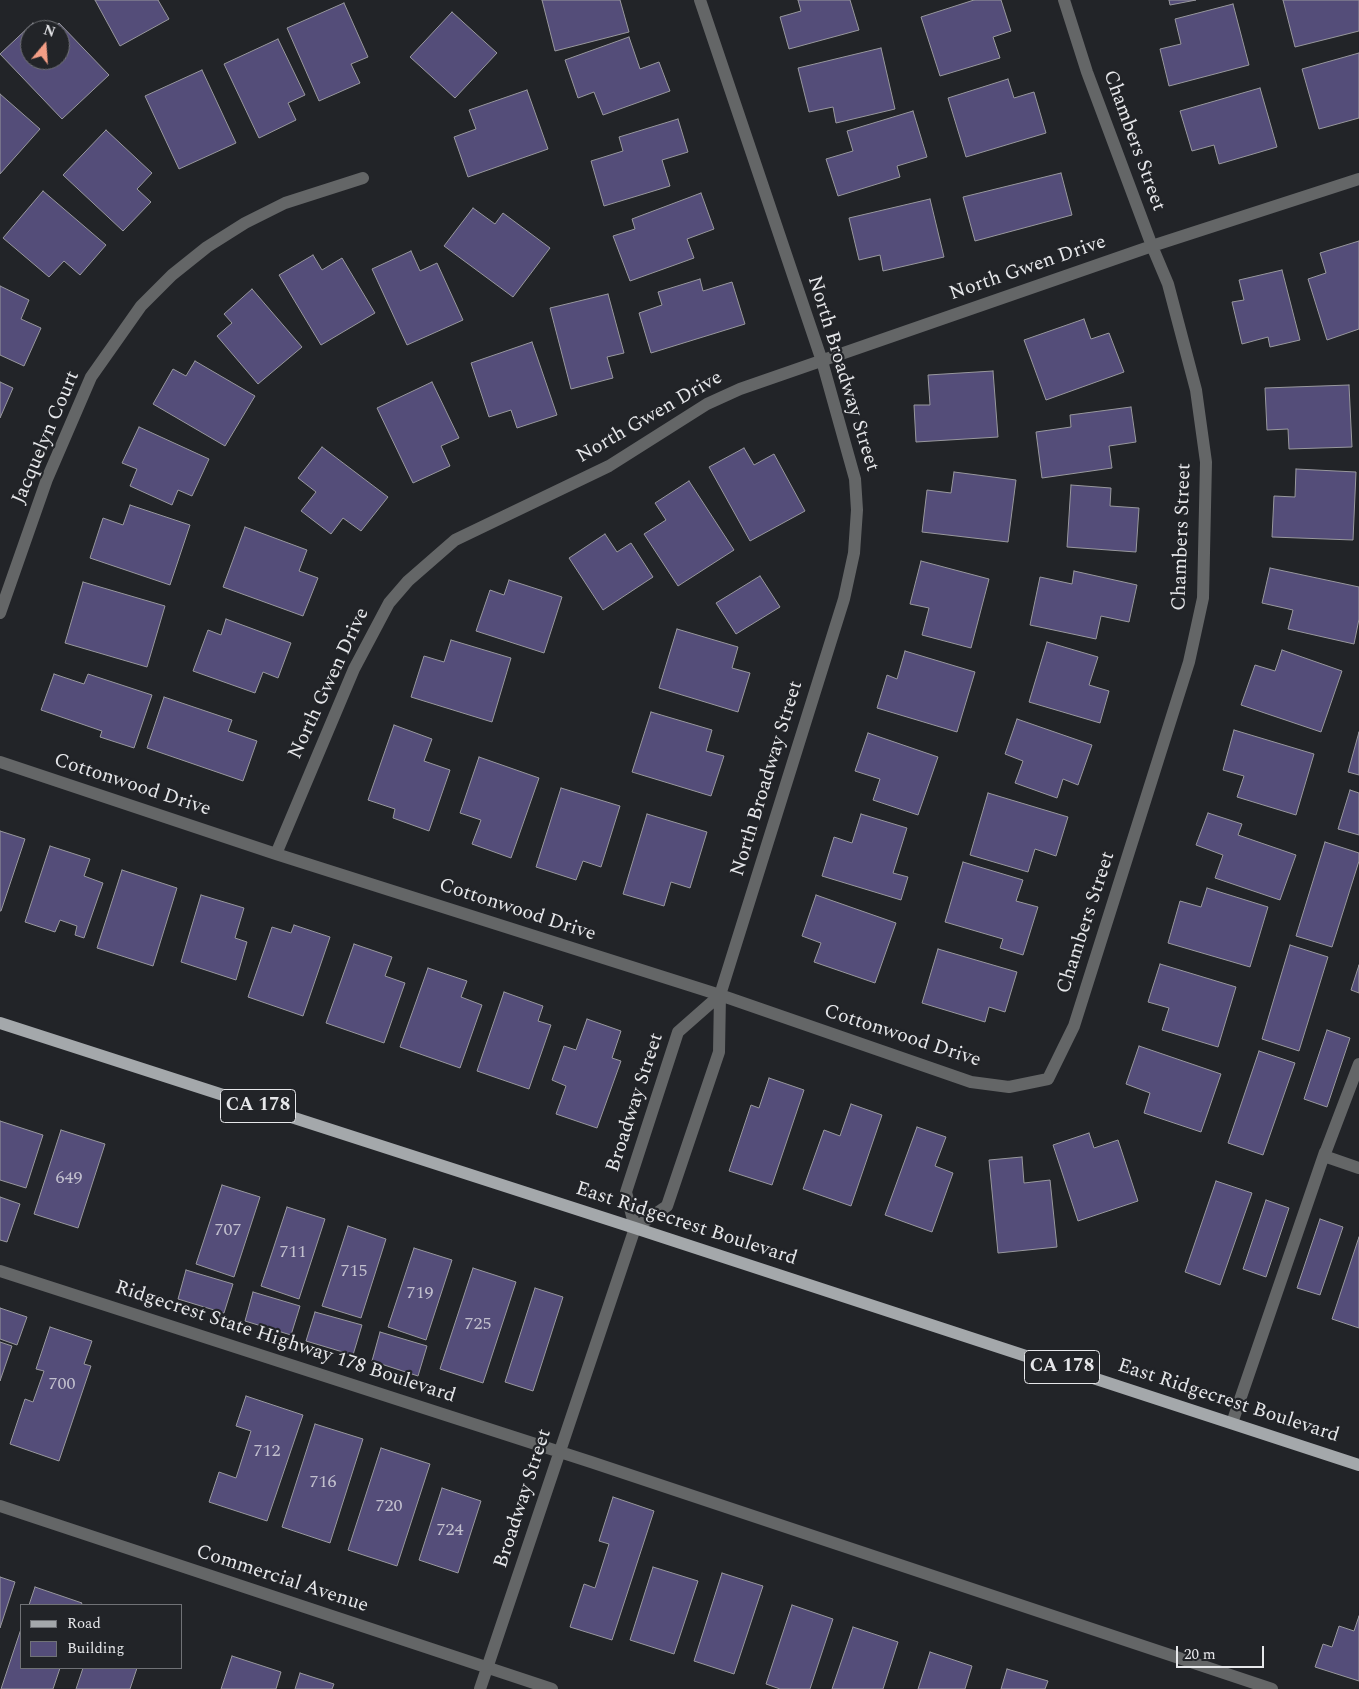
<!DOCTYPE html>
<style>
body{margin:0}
#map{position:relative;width:1359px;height:1689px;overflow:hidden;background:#222428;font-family:Spectral,serif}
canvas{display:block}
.legend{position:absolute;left:20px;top:1604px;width:162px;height:65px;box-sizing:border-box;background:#222428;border:1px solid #707276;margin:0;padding:6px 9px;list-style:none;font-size:15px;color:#e6e7ea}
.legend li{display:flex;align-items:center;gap:10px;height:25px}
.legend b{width:25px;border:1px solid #707276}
.north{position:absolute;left:20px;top:20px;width:50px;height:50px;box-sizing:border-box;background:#222428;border:1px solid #707276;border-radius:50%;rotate:18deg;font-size:14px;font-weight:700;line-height:20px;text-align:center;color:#e6e7ea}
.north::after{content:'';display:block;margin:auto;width:18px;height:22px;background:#f49e86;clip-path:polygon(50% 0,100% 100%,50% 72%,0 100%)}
.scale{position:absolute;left:1176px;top:1646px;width:88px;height:22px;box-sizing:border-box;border:2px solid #e6e7ea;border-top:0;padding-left:6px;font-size:15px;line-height:18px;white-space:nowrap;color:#e6e7ea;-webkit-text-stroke:4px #222428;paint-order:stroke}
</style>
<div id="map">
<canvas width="1359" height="1689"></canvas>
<ul class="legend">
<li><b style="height:6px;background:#a4a8ab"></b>Road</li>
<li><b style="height:14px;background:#544d79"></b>Building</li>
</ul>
<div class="north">N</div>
<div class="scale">20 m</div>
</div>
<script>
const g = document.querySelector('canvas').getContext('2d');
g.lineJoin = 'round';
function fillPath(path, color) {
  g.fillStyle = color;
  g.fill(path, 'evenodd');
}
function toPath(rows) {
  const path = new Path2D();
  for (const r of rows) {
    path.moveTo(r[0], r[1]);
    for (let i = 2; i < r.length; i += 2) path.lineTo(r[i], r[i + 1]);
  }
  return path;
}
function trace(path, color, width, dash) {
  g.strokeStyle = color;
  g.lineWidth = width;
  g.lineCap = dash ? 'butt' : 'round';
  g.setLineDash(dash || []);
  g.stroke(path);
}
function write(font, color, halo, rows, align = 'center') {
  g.font = font + ' Spectral,serif';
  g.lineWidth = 4.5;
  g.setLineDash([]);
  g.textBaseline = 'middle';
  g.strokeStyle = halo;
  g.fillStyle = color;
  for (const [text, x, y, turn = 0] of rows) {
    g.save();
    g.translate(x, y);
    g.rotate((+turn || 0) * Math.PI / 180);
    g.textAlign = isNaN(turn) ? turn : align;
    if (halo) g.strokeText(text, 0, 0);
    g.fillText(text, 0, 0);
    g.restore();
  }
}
const building = toPath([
 [95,0,158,0,169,19,120,46,95,0],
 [542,0,620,0,629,32,555,51,542,0],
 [798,0,850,0,859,30,789,49,780,17,801,11,798,0],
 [974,0,1001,0,1011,31,993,37,1000,58,940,76,921,17,974,0],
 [1169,0,1196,0,1170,5,1169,0],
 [1283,0,1359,0,1359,31,1295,47,1283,0],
 [344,3,368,57,351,64,360,83,319,101,287,28,344,3],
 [1233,4,1249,65,1169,86,1160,49,1181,44,1175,19,1233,4],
 [452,12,497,53,455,98,410,57,452,12],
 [33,23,40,30,30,30,30,60,60,60,60,30,51,30,59,23,109,75,62,119,0,54,33,23],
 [629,37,640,69,659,62,670,91,603,115,594,92,578,98,565,60,629,37],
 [278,39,305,95,288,103,296,120,259,138,224,64,278,39],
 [881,48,895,109,836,123,833,107,809,112,798,68,881,48],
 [1359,53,1359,118,1319,129,1302,69,1359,53],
 [202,70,236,143,179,169,145,96,202,70],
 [1008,79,1014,98,1034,92,1046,133,966,157,948,98,1008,79],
 [1260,88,1277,147,1219,164,1214,145,1192,151,1180,111,1260,88],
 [527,90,548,149,468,177,454,137,476,129,469,110,527,90],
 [0,94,40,129,0,174,0,94],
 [913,111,927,157,897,166,900,177,838,196,826,159,853,151,847,131,913,111],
 [678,119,688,152,662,160,670,186,604,206,591,161,623,151,619,137,678,119],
 [106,130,152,173,137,189,151,202,123,231,63,175,106,130],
 [1061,173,1072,215,975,241,963,197,1061,173],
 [43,191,106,245,80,275,64,261,49,277,3,238,43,191],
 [701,193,714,229,687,239,694,258,630,281,613,236,635,229,632,219,701,193],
 [930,199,944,257,883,271,880,255,859,260,849,218,930,199],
 [473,208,495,224,503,213,550,248,513,297,444,246,473,208],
 [1359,241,1359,329,1327,340,1308,279,1326,273,1320,253,1359,241],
 [411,251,420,271,437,263,463,320,407,345,372,269,411,251],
 [313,255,322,270,342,258,375,313,321,345,279,275,313,255],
 [1282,270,1300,340,1270,347,1268,337,1242,344,1232,302,1244,300,1239,280,1282,270],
 [700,279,703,291,732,282,745,324,651,353,639,313,662,305,658,292,700,279],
 [0,286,29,300,21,319,41,328,24,366,0,355,0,286],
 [252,289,302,347,258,384,217,336,232,323,224,314,252,289],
 [608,294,624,353,607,357,613,378,571,389,550,308,608,294],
 [1084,319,1091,339,1109,333,1124,372,1046,400,1024,340,1084,319],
 [532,342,557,415,517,428,511,410,489,417,471,363,532,342],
 [195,361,255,396,225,446,153,404,173,369,186,376,195,361],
 [993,371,998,437,916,442,914,405,930,405,928,375,993,371],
 [0,382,13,388,0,418,0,382],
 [432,382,459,438,441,446,450,466,413,483,377,408,432,382],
 [1349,385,1352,447,1289,449,1288,429,1267,430,1265,388,1349,385],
 [1131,407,1136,442,1109,446,1112,468,1042,478,1036,432,1071,427,1070,415,1131,407],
 [139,427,209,459,192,496,178,490,172,505,130,486,137,469,122,463,139,427],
 [322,447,388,497,361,531,343,518,331,534,301,511,316,492,298,478,322,447],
 [744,448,754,465,774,454,805,511,750,541,709,467,744,448],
 [1296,469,1356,472,1353,540,1272,537,1274,496,1295,497,1296,469],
 [954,472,1016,480,1008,542,922,532,927,490,951,493,954,472],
 [689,481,734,550,678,586,644,534,666,520,655,503,689,481],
 [1071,485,1111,488,1110,506,1139,508,1136,552,1067,547,1071,485],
 [130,505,190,525,170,585,90,558,103,518,123,525,130,505],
 [245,527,307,550,299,571,318,578,303,616,223,587,245,527],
 [605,534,617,552,631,543,653,577,603,610,569,558,605,534],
 [921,561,989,579,971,648,922,635,929,608,910,604,921,561],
 [1270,568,1359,587,1359,619,1354,644,1288,629,1293,610,1262,603,1270,568],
 [1074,571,1137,585,1129,622,1101,616,1096,639,1030,625,1040,577,1072,584,1074,571],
 [760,576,780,607,736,634,716,603,760,576],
 [509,580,562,597,544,653,476,631,490,590,504,595,509,580],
 [83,582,165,606,147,667,65,643,83,582],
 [226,619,291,643,278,678,263,672,255,693,193,671,208,630,221,635,226,619],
 [677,629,738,647,732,668,750,673,738,712,659,688,677,629],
 [451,640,511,658,492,722,411,697,424,656,444,662,451,640],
 [1047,642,1098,657,1089,685,1109,691,1100,723,1029,702,1047,642],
 [1282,650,1342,671,1321,732,1241,705,1255,665,1275,671,1282,650],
 [905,651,975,672,957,732,877,708,887,675,897,679,905,651],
 [54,674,84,684,88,674,152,695,134,748,100,737,102,731,41,710,54,674],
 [164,697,232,720,228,731,257,741,243,781,147,748,164,697],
 [651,712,712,730,706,751,724,756,711,796,632,772,651,712],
 [1017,719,1092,745,1078,785,1063,779,1057,798,1015,783,1023,761,1005,754,1017,719],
 [394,725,432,739,424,761,450,770,429,831,393,818,395,809,368,800,394,725],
 [1234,730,1314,754,1296,815,1237,797,1244,776,1223,770,1234,730],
 [1359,732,1359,775,1348,772,1359,732],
 [868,733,938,757,918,815,873,800,880,779,855,771,868,733],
 [479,757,539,778,511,858,472,844,481,820,460,813,479,757],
 [561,788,620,806,601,867,583,861,576,880,536,867,561,788],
 [1350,790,1359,793,1359,835,1338,829,1350,790],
 [988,793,1068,817,1056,856,1035,849,1028,872,970,855,988,793],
 [1208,813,1242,824,1238,835,1296,855,1280,900,1215,878,1223,855,1196,845,1208,813],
 [647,814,707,832,690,888,671,882,664,906,623,894,647,814],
 [861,814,907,828,893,873,908,877,901,900,822,876,834,837,852,843,861,814],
 [0,831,25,839,1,911,0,911,0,831],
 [1325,842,1359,853,1359,861,1332,947,1296,936,1325,842],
 [50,846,90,859,84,876,103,883,84,938,75,935,77,926,60,920,55,932,25,922,50,846],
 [963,862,1023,880,1016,901,1038,907,1023,955,1000,948,1003,939,945,922,963,862],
 [122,870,177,888,153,966,97,948,122,870],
 [1207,888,1268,907,1250,967,1168,943,1180,901,1201,907,1207,888],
 [201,895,244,908,235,938,247,942,236,980,181,962,201,895],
 [816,895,896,923,875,983,814,962,821,943,802,936,816,895],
 [294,925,330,937,303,1016,248,997,272,927,291,933,294,925],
 [354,944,392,957,385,976,405,983,384,1043,326,1023,354,944],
 [1290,945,1328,957,1299,1051,1262,1039,1290,945],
 [938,949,1017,972,1005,1012,989,1007,985,1022,922,1003,938,949],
 [1160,964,1236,987,1218,1047,1162,1030,1169,1008,1148,1002,1160,964],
 [1359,965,1359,993,1351,990,1359,965],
 [428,968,467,981,461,997,482,1005,460,1068,400,1047,428,968],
 [504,992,543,1006,538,1021,551,1025,529,1089,477,1071,504,992],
 [587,1019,621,1031,612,1058,621,1061,597,1128,556,1114,566,1086,552,1080,564,1046,576,1050,587,1019],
 [1327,1030,1350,1038,1327,1107,1304,1099,1327,1030],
 [1139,1046,1221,1074,1201,1132,1144,1113,1150,1093,1126,1084,1139,1046],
 [1259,1051,1295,1063,1263,1155,1228,1143,1259,1051],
 [769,1078,804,1090,772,1185,729,1171,751,1105,759,1108,769,1078],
 [851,1104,882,1115,851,1206,803,1189,824,1130,840,1136,851,1104],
 [0,1121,43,1135,26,1188,0,1180,0,1121],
 [917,1127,946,1137,935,1166,953,1173,932,1232,885,1215,917,1127],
 [61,1130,105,1144,78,1228,34,1214,61,1130],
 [1089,1133,1094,1148,1118,1140,1138,1201,1078,1221,1053,1145,1089,1133],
 [1022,1157,1024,1183,1050,1180,1057,1247,998,1253,989,1160,1022,1157],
 [1216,1181,1252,1193,1220,1285,1185,1272,1216,1181],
 [222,1185,260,1197,234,1277,196,1264,222,1185],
 [0,1197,20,1204,7,1242,0,1240,0,1197],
 [1266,1200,1289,1208,1266,1277,1243,1269,1266,1200],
 [287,1207,325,1219,299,1299,261,1286,287,1207],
 [1320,1219,1343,1227,1320,1295,1297,1288,1320,1219],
 [348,1226,386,1239,361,1318,322,1306,348,1226],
 [1359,1237,1359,1328,1332,1319,1359,1237],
 [414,1248,452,1260,426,1340,388,1327,414,1248],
 [473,1268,516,1282,483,1383,440,1369,473,1268],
 [186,1270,233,1284,224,1313,178,1299,186,1270],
 [535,1288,563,1297,533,1391,505,1382,535,1288],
 [253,1292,300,1306,291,1335,245,1321,253,1292],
 [0,1308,27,1317,17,1345,0,1339,0,1308],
 [315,1312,362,1325,353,1355,306,1341,315,1312],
 [50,1327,92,1341,84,1364,91,1366,59,1461,10,1444,25,1399,33,1402,44,1371,36,1369,50,1327],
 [380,1332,427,1346,418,1376,372,1361,380,1332],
 [0,1342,12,1346,0,1381,0,1342],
 [246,1396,303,1415,267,1521,209,1502,219,1472,236,1478,251,1431,236,1426,246,1396],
 [315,1424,363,1439,330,1543,282,1527,315,1424],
 [381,1448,430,1464,397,1566,348,1550,381,1448],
 [442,1488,481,1501,458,1573,419,1560,442,1488],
 [613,1497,654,1511,612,1640,570,1627,584,1584,595,1588,609,1544,599,1541,613,1497],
 [653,1567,698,1581,674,1654,630,1640,653,1567],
 [722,1573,763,1586,734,1674,694,1661,722,1573],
 [0,1577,15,1582,0,1628,0,1577],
 [35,1587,82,1603,81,1605,29,1605,35,1587],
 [792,1605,833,1619,810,1689,780,1689,766,1684,792,1605],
 [1359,1616,1359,1681,1315,1667,1323,1644,1332,1647,1339,1626,1354,1631,1359,1616],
 [853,1627,898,1642,883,1689,832,1689,853,1627],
 [21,1629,21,1668,60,1668,53,1689,1,1689,21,1629],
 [930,1652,972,1666,965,1689,918,1689,930,1652],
 [232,1656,281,1672,276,1689,221,1689,232,1656],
 [83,1668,137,1668,130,1689,76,1689,83,1668],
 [1007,1669,1048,1681,1045,1689,1001,1689,1007,1669],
 [300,1673,334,1684,332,1689,295,1689,300,1673]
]);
fillPath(building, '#544d79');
trace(building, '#98989d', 1);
trace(toPath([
 [1359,1064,1324,1156,1359,1168],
 [1232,1423,1325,1152]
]), '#646667', 12);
trace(toPath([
 [0,613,47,479,91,377,141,306,172,275,207,247,245,223,285,203,363,178],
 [0,762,276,854,720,995,971,1082,1009,1087,1048,1079,1074,1026,1189,662,1203,598,1206,462,1196,390,1168,284,1152,246,1087,72,1064,0],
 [276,854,354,669,389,603,408,581,455,540,609,466,707,404,740,389,1152,246,1359,179],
 [635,1228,667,1206,719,1052,720,995,844,599,854,553,857,510,855,479,822,361,700,0],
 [0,1271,591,1462,1272,1689],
 [0,1506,552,1689],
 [480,1689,635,1228,626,1192,678,1032,720,995]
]), '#646667', 12);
trace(toPath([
 [0,1023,635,1228,1359,1465]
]), '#a4a8ab', 12);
write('18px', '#c2c0ce', null, [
 ["649",69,1179],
 ["707",228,1231],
 ["711",293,1253],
 ["715",354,1272],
 ["719",420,1294],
 ["725",478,1325],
 ["700",62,1385],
 ["712",267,1452],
 ["716",323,1483],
 ["720",389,1507],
 ["724",450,1531]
]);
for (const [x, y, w] of [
 [258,1106,75],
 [1062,1367,75]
]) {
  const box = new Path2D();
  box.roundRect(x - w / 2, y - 16.5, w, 33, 4);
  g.fillStyle = '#222428';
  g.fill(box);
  trace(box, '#e6e7ea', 1);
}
write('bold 19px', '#e6e7ea', null, [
 ["CA 178",258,1106],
 ["CA 178",1062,1367]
]);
write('20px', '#e6e7ea', '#222428', [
 ["Chambers Street",1133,141,70],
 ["North Gwen Drive",1028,269,-19],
 ["North Broadway Street",842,374,73],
 ["North Gwen Drive",650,418,-30],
 ["Jacquelyn Court",47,438,-67],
 ["Chambers Street",1183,537,-88],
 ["North Gwen Drive",330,684,-65],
 ["North Broadway Street",768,779,-73],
 ["Cottonwood Drive",132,786,18],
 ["Cottonwood Drive",517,911,18],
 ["Chambers Street",1087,923,-72],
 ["Cottonwood Drive",902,1037,18],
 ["Broadway Street",636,1103,-72],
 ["East Ridgecrest Boulevard",686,1225,18],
 ["Ridgecrest State Highway 178 Boulevard",285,1343,18],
 ["East Ridgecrest Boulevard",1228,1402,18],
 ["Broadway Street",524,1499,-72],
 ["Commercial Avenue",282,1580,18]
]);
</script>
